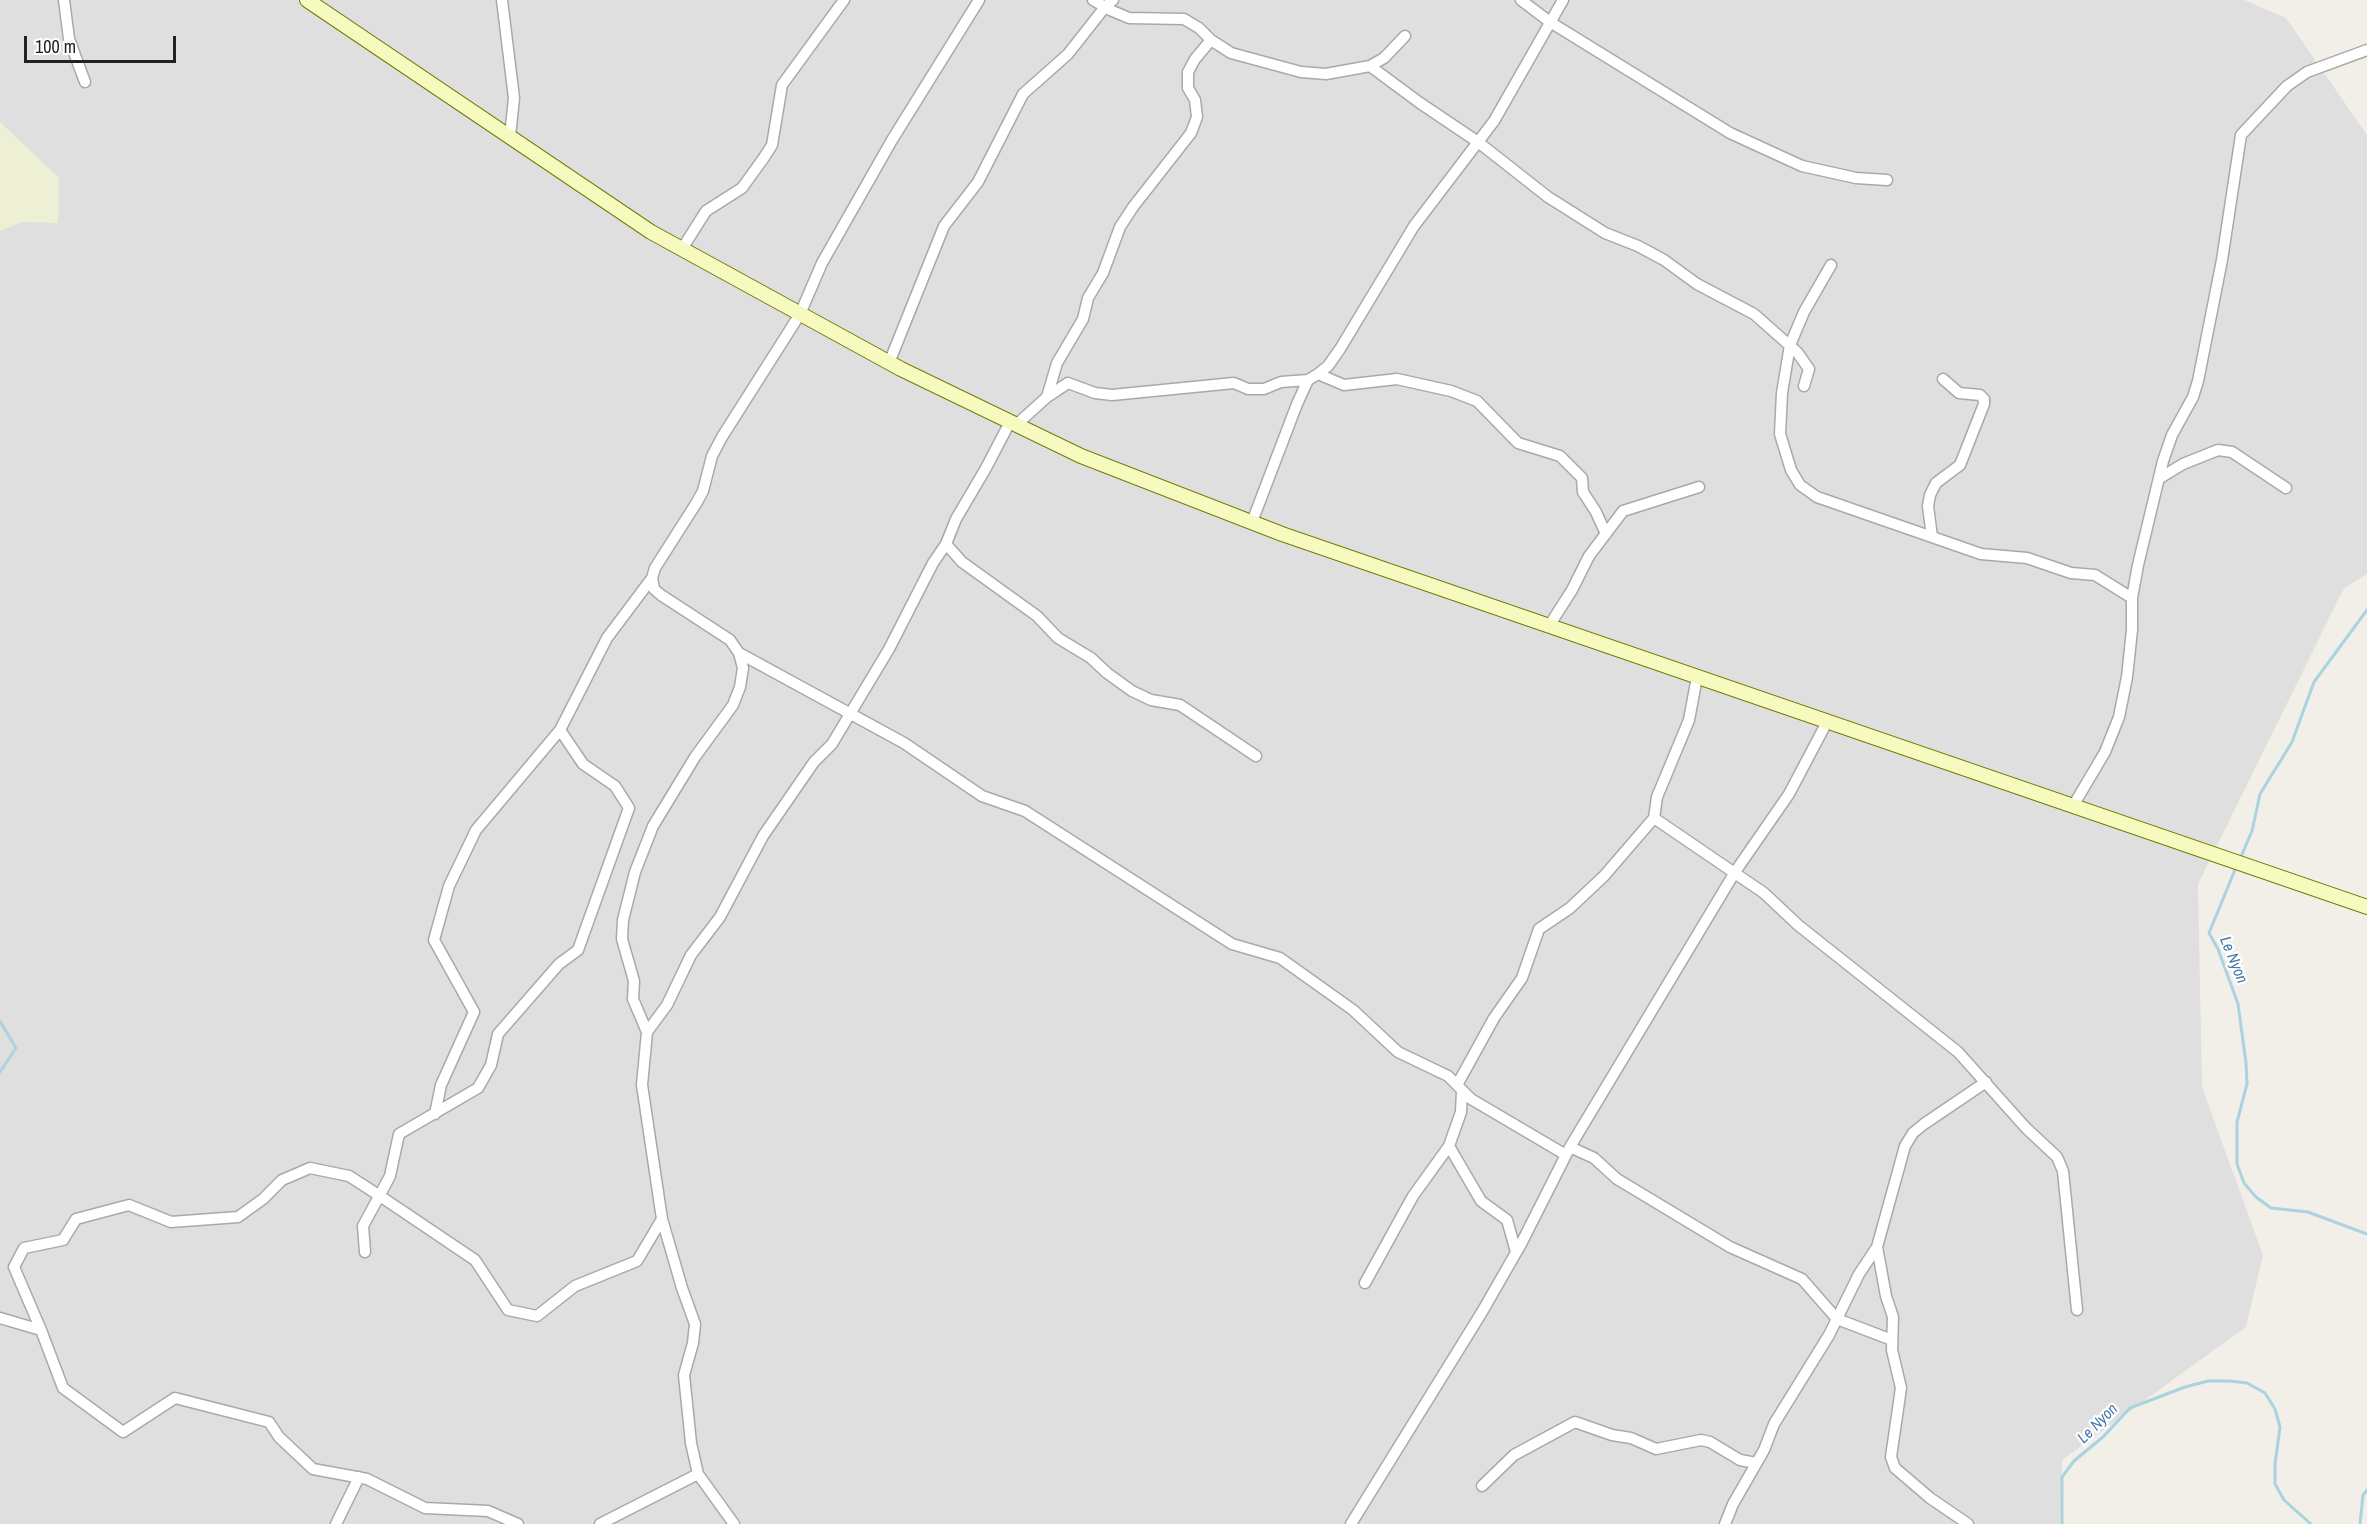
<!DOCTYPE html>
<style>
body{margin:0}
#map{position:relative;width:2367px;height:1524px;overflow:hidden;background:#f2efe9;font-family:"Archivo Narrow",sans-serif}
canvas{display:block}
.scale{position:absolute;left:24px;top:36px;width:152px;height:27px;box-sizing:border-box;border:3px solid #222;border-top:0;padding-left:8px;font-size:18px;line-height:21px;white-space:nowrap;color:#222;-webkit-text-stroke:4px #fff;paint-order:stroke}
</style>
<div id="map">
<canvas width="2367" height="1524"></canvas>
<div class="scale">100 m</div>
</div>
<script>
const g = document.querySelector('canvas').getContext('2d');
g.lineJoin = 'round';
function fillPath(path, color) {
  g.fillStyle = color;
  g.fill(path, 'evenodd');
}
function toPath(rows) {
  const path = new Path2D();
  for (const r of rows) {
    path.moveTo(r[0], r[1]);
    for (let i = 2; i < r.length; i += 2) path.lineTo(r[i], r[i + 1]);
  }
  return path;
}
function trace(path, color, width, dash) {
  g.strokeStyle = color;
  g.lineWidth = width;
  g.lineCap = dash ? 'butt' : 'round';
  g.setLineDash(dash || []);
  g.stroke(path);
}
function write(font, color, halo, rows, align = 'center') {
  g.font = font + ' "Archivo Narrow",sans-serif';
  g.lineWidth = 4.5;
  g.setLineDash([]);
  g.textBaseline = 'middle';
  g.strokeStyle = halo;
  g.fillStyle = color;
  for (const [text, x, y, turn = 0] of rows) {
    g.save();
    g.translate(x, y);
    g.rotate((+turn || 0) * Math.PI / 180);
    g.textAlign = isNaN(turn) ? turn : align;
    if (halo) g.strokeText(text, 0, 0);
    g.fillText(text, 0, 0);
    g.restore();
  }
}
fillPath(toPath([
 [0,0,2244,0,2286,18,2367,135,2367,574,2344,588,2198,884,2202,1087,2263,1255,2246,1327,2062,1460,2060,1524,0,1524]
]), '#e0dfdf');
fillPath(toPath([
 [0,122,59,178,58,223,22,222,0,231]
]), '#eef0d5');
trace(toPath([
 [2240,859,2252,831,2260,794,2292,742,2314,682,2367,610],
 [2237,865,2209,933,2218,949,2238,1004,2246,1063,2247,1084,2237,1122,2237,1164,2244,1183,2256,1197,2271,1208,2308,1212,2367,1234],
 [0,1021,16,1048,0,1072],
 [2062,1524,2062,1477,2074,1461,2104,1436,2130,1408,2185,1387,2208,1381,2229,1381,2247,1383,2265,1393,2275,1409,2280,1427,2275,1464,2275,1484,2284,1500,2311,1524],
 [2360,1524,2363,1495,2367,1490]
]), '#aad3df', 3);
const street = toPath([
 [64,0,69,39,85,82],
 [502,0,514,98,510,136],
 [1093,0,1110,10,1129,18,1184,19,1199,28,1211,40,1231,53,1301,72,1326,74,1370,66,1384,58,1405,36],
 [1521,0,1550,22,1730,133,1802,166,1856,178,1887,180],
 [1370,66,1420,103,1478,142,1548,197,1605,233,1638,246,1664,260,1697,284,1754,314,1797,352,1809,369,1804,386],
 [682,249,706,211,742,188,763,159,772,145,782,85,844,0],
 [1831,265,1804,312,1790,345,1782,393,1780,434,1791,470,1800,485,1817,497,1981,554,2027,558,2071,573,2095,575,2132,598],
 [889,363,944,226,978,182,1023,94,1068,54,1105,7,1113,0],
 [1318,374,1344,385,1397,379,1451,391,1477,401,1518,443,1560,456,1582,478,1583,492,1596,512,1606,534],
 [1047,397,1057,363,1083,319,1088,298,1103,273,1120,227,1133,207,1191,133,1197,117,1195,100,1188,88,1188,72,1195,59,1211,40],
 [1016,425,1047,397,1068,383,1095,393,1112,395,1234,383,1248,389,1264,389,1281,382,1308,380,1318,374,1328,366,1340,349,1414,226,1494,121,1563,0],
 [2160,478,2183,464,2218,450,2232,452,2286,488],
 [1252,522,1297,404,1308,380],
 [1932,537,1928,506,1930,495,1936,483,1960,465,1984,404,1984,399,1980,395,1959,393,1943,379],
 [946,544,962,562,1037,616,1058,638,1091,658,1107,673,1132,691,1151,700,1180,705,1256,756],
 [652,578,654,589,661,595,730,640,739,653,743,668,740,687,733,705,695,757,653,826,635,872,623,920,622,939,634,981,633,999,647,1032,642,1085,662,1219,682,1288,695,1324,693,1343,684,1375,691,1443,698,1474,734,1524],
 [1549,626,1572,590,1589,556,1623,511,1699,487],
 [739,653,904,743,982,796,1025,811,1232,944,1280,958,1353,1010,1398,1052,1448,1076,1471,1099,1566,1155],
 [2073,806,2105,752,2119,717,2127,677,2132,630,2132,598,2138,565,2163,461,2172,435,2193,397,2198,381,2222,260,2241,135,2287,86,2307,72,2367,50],
 [1654,818,1764,893,1798,925,1958,1052,2026,1128,2057,1157,2063,1171,2077,1310],
 [647,1032,667,1005,691,955,720,917,763,836,814,762,832,744,889,649,933,563,946,544,956,519,986,468,1010,422],
 [1457,1085,1494,1018,1522,978,1539,929,1570,908,1604,876,1654,818,1657,797,1689,720,1697,677],
 [435,1114,441,1085,474,1012,434,940,449,886,476,830,560,730,607,638,652,578,655,568,697,502,703,491,712,456,722,437,800,314,822,263,892,140,979,0],
 [1449,1146,1481,1201,1507,1220,1516,1252],
 [1570,1147,1594,1158,1617,1179,1730,1247,1802,1279,1837,1319,1892,1340],
 [1877,1247,1886,1296,1893,1317,1892,1350,1901,1388,1891,1457,1895,1468,1930,1498,1968,1524],
 [365,1252,363,1226,390,1176,399,1134,478,1088,491,1065,498,1034,559,964,578,950,629,808,615,786,583,764,560,730],
 [1365,1283,1413,1196,1449,1146,1461,1112,1462,1091],
 [0,1318,41,1330,63,1388,123,1432,175,1398,269,1422,279,1437,313,1469,367,1479,425,1508,488,1511,518,1524],
 [41,1330,14,1267,24,1248,63,1240,76,1219,129,1205,171,1222,238,1217,263,1199,282,1180,310,1168,349,1176,380,1196,475,1260,508,1310,537,1316,575,1286,637,1261,662,1219],
 [1482,1486,1514,1455,1575,1422,1612,1435,1631,1438,1656,1449,1701,1440,1710,1442,1740,1460,1756,1463],
 [336,1524,359,1477],
 [600,1524,698,1474],
 [1351,1524,1482,1312,1521,1244,1570,1147,1735,872,1789,794,1827,722],
 [1725,1524,1733,1504,1764,1450,1774,1424,1829,1335,1859,1274,1877,1247,1905,1146,1913,1133,1924,1124,1986,1082]
]);
const secondary = toPath([
 [307,0,651,232,901,369,1081,456,1282,534,2367,907]
]);
trace(street, '#a9a9a9', 13);
trace(secondary, '#707d05', 16);
trace(street, '#fff', 10);
trace(secondary, '#f7fabf', 14);
write('italic 16px', '#4a7aab', '#fff', [
 ["Le Nyon",2233,960,68],
 ["Le Nyon",2098,1424,-45]
]);
</script>
